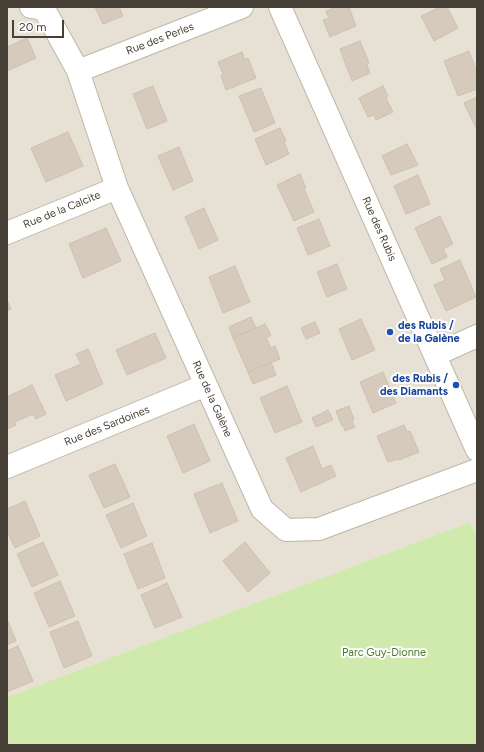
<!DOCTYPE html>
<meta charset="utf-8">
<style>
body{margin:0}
#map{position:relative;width:484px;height:752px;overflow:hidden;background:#f3efe6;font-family:Figtree,sans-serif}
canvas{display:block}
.frame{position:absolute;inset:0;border:8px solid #463f35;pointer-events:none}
.scale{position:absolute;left:12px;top:20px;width:52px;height:18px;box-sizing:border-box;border:2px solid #463f35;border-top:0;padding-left:5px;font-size:12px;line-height:14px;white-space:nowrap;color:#463f35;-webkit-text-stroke:3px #fff;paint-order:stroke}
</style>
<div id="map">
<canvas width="484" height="752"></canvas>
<div class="frame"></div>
<div class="scale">20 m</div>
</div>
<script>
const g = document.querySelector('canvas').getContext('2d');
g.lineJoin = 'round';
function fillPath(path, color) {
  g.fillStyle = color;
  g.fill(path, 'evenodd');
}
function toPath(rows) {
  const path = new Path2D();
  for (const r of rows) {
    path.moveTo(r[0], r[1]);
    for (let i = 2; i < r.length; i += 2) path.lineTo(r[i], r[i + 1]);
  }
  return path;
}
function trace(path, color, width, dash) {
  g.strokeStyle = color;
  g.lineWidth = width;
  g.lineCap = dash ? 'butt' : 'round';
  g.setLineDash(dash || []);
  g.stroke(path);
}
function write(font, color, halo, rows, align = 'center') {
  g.font = font + ' Figtree,sans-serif';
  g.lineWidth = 4;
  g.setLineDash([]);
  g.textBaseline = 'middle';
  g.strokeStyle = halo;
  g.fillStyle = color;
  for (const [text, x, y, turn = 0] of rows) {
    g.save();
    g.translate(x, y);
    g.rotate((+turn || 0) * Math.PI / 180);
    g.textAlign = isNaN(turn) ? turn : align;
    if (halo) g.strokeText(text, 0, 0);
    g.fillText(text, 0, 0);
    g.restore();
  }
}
fillPath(toPath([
 [7,7,477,7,477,537,470,522,7,697]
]), '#e7e0d4');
fillPath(toPath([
 [470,522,477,537,477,745,7,745,7,697]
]), '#d0e9ad');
const building = toPath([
 [95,7,119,7,123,16,103,24,95,7],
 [337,7,349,7,356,26,330,37,323,20,329,18,326,11,337,7],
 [440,7,447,7,458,28,434,41,421,16,440,7],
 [27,38,36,58,7,71,7,47,27,38],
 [360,41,369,63,367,65,370,73,352,81,340,49,360,41],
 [469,51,477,72,477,89,458,96,444,61,469,51],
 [242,52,245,60,248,58,256,78,226,90,221,76,223,74,218,62,242,52],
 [153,86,167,121,147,129,133,94,153,86],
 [383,86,388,96,386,98,393,112,376,120,374,115,368,117,359,98,383,86],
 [261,88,275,123,254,132,239,96,261,88],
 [477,97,477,130,464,103,477,97],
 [280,128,286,141,284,142,289,154,266,165,255,139,280,128],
 [68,132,83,166,46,182,31,148,68,132],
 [407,144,418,165,391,175,382,156,407,144],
 [179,147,193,181,173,190,158,156,179,147],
 [300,174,306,188,304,189,314,212,294,221,277,185,300,174],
 [418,175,430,204,406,214,394,186,418,175],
 [204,208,218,240,199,249,185,217,204,208],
 [440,216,453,244,443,249,447,257,432,264,415,228,440,216],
 [319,219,330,246,308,255,297,228,319,219],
 [106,228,121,261,83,278,69,244,106,228],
 [460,260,476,297,446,311,434,285,445,280,440,269,460,260],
 [337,264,347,289,327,297,317,272,337,264],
 [235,266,250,302,223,313,209,277,235,266],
 [7,300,11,309,7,311,7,300],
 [251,317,256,328,233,338,229,327,251,317],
 [361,319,375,350,352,360,339,329,361,319],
 [315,322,320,333,306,339,301,328,315,322],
 [265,324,271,335,266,338,271,348,275,346,280,359,248,372,233,338,265,324],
 [155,333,166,358,127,375,116,350,155,333],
 [88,349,103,384,66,401,55,375,81,364,76,354,88,349],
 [271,362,276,375,253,384,248,372,271,362],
 [383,372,396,403,373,413,360,382,383,372],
 [32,385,46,414,36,419,33,414,15,422,16,425,7,429,7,397,32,385],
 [287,386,302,422,275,433,260,398,287,386],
 [349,406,354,419,352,422,355,427,345,431,343,425,342,426,336,411,349,406],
 [328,410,333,420,316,427,312,418,328,410],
 [194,424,210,461,183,473,167,436,194,424],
 [404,425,407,432,410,431,419,452,399,460,398,459,388,462,377,436,404,425],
 [313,446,322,469,331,465,336,476,301,492,286,458,313,446],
 [115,464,130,497,104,508,89,475,115,464],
 [222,483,238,521,210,533,194,494,222,483],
 [25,501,40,536,15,548,7,531,7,509,25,501],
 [133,503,147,536,121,548,106,515,133,503],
 [43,542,58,575,32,587,17,554,43,542],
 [245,542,270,573,248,592,223,561,245,542],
 [152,543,165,578,138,589,124,554,152,543],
 [60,581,75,616,49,627,34,593,60,581],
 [167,583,182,617,155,628,141,595,167,583],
 [7,619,16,641,7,645,7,619],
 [78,621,92,656,64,668,50,632,78,621],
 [18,646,33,681,7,692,7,651,18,646]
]);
fillPath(building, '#d5cabb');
trace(building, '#d0c1ae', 1);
const minor = toPath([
 [31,7,44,9,78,71,117,188,262,509,286,530,319,529,477,470],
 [280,7,477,450],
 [78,71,242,7],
 [7,233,117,188],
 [435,355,477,336],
 [7,467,206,385]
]);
trace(minor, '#bfb6a8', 24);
trace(minor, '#fff', 22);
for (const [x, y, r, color] of [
 [390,332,4,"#1a4fb4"],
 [456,385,4,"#1a4fb4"]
]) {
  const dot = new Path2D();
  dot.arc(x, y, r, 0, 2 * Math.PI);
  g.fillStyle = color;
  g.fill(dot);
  trace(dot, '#fff', 1.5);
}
write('11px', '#463f35', '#fff', [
 ["Rue des Perles",160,39,-21],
 ["Rue de la Calcite",62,210,-22],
 ["Rue des Rubis",379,229,66],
 ["Rue de la Galène",212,399,66],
 ["Rue des Sardoines",107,426,-22]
]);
write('bold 11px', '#164399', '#fff', [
 ["des Rubis /",398,326],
 ["de la Galène",398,339],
 ["des Rubis /",448,379,"right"],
 ["des Diamants",448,392,"right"]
], 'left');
write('11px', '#497927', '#fff', [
 ["Parc Guy-Dionne",384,653]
]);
</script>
